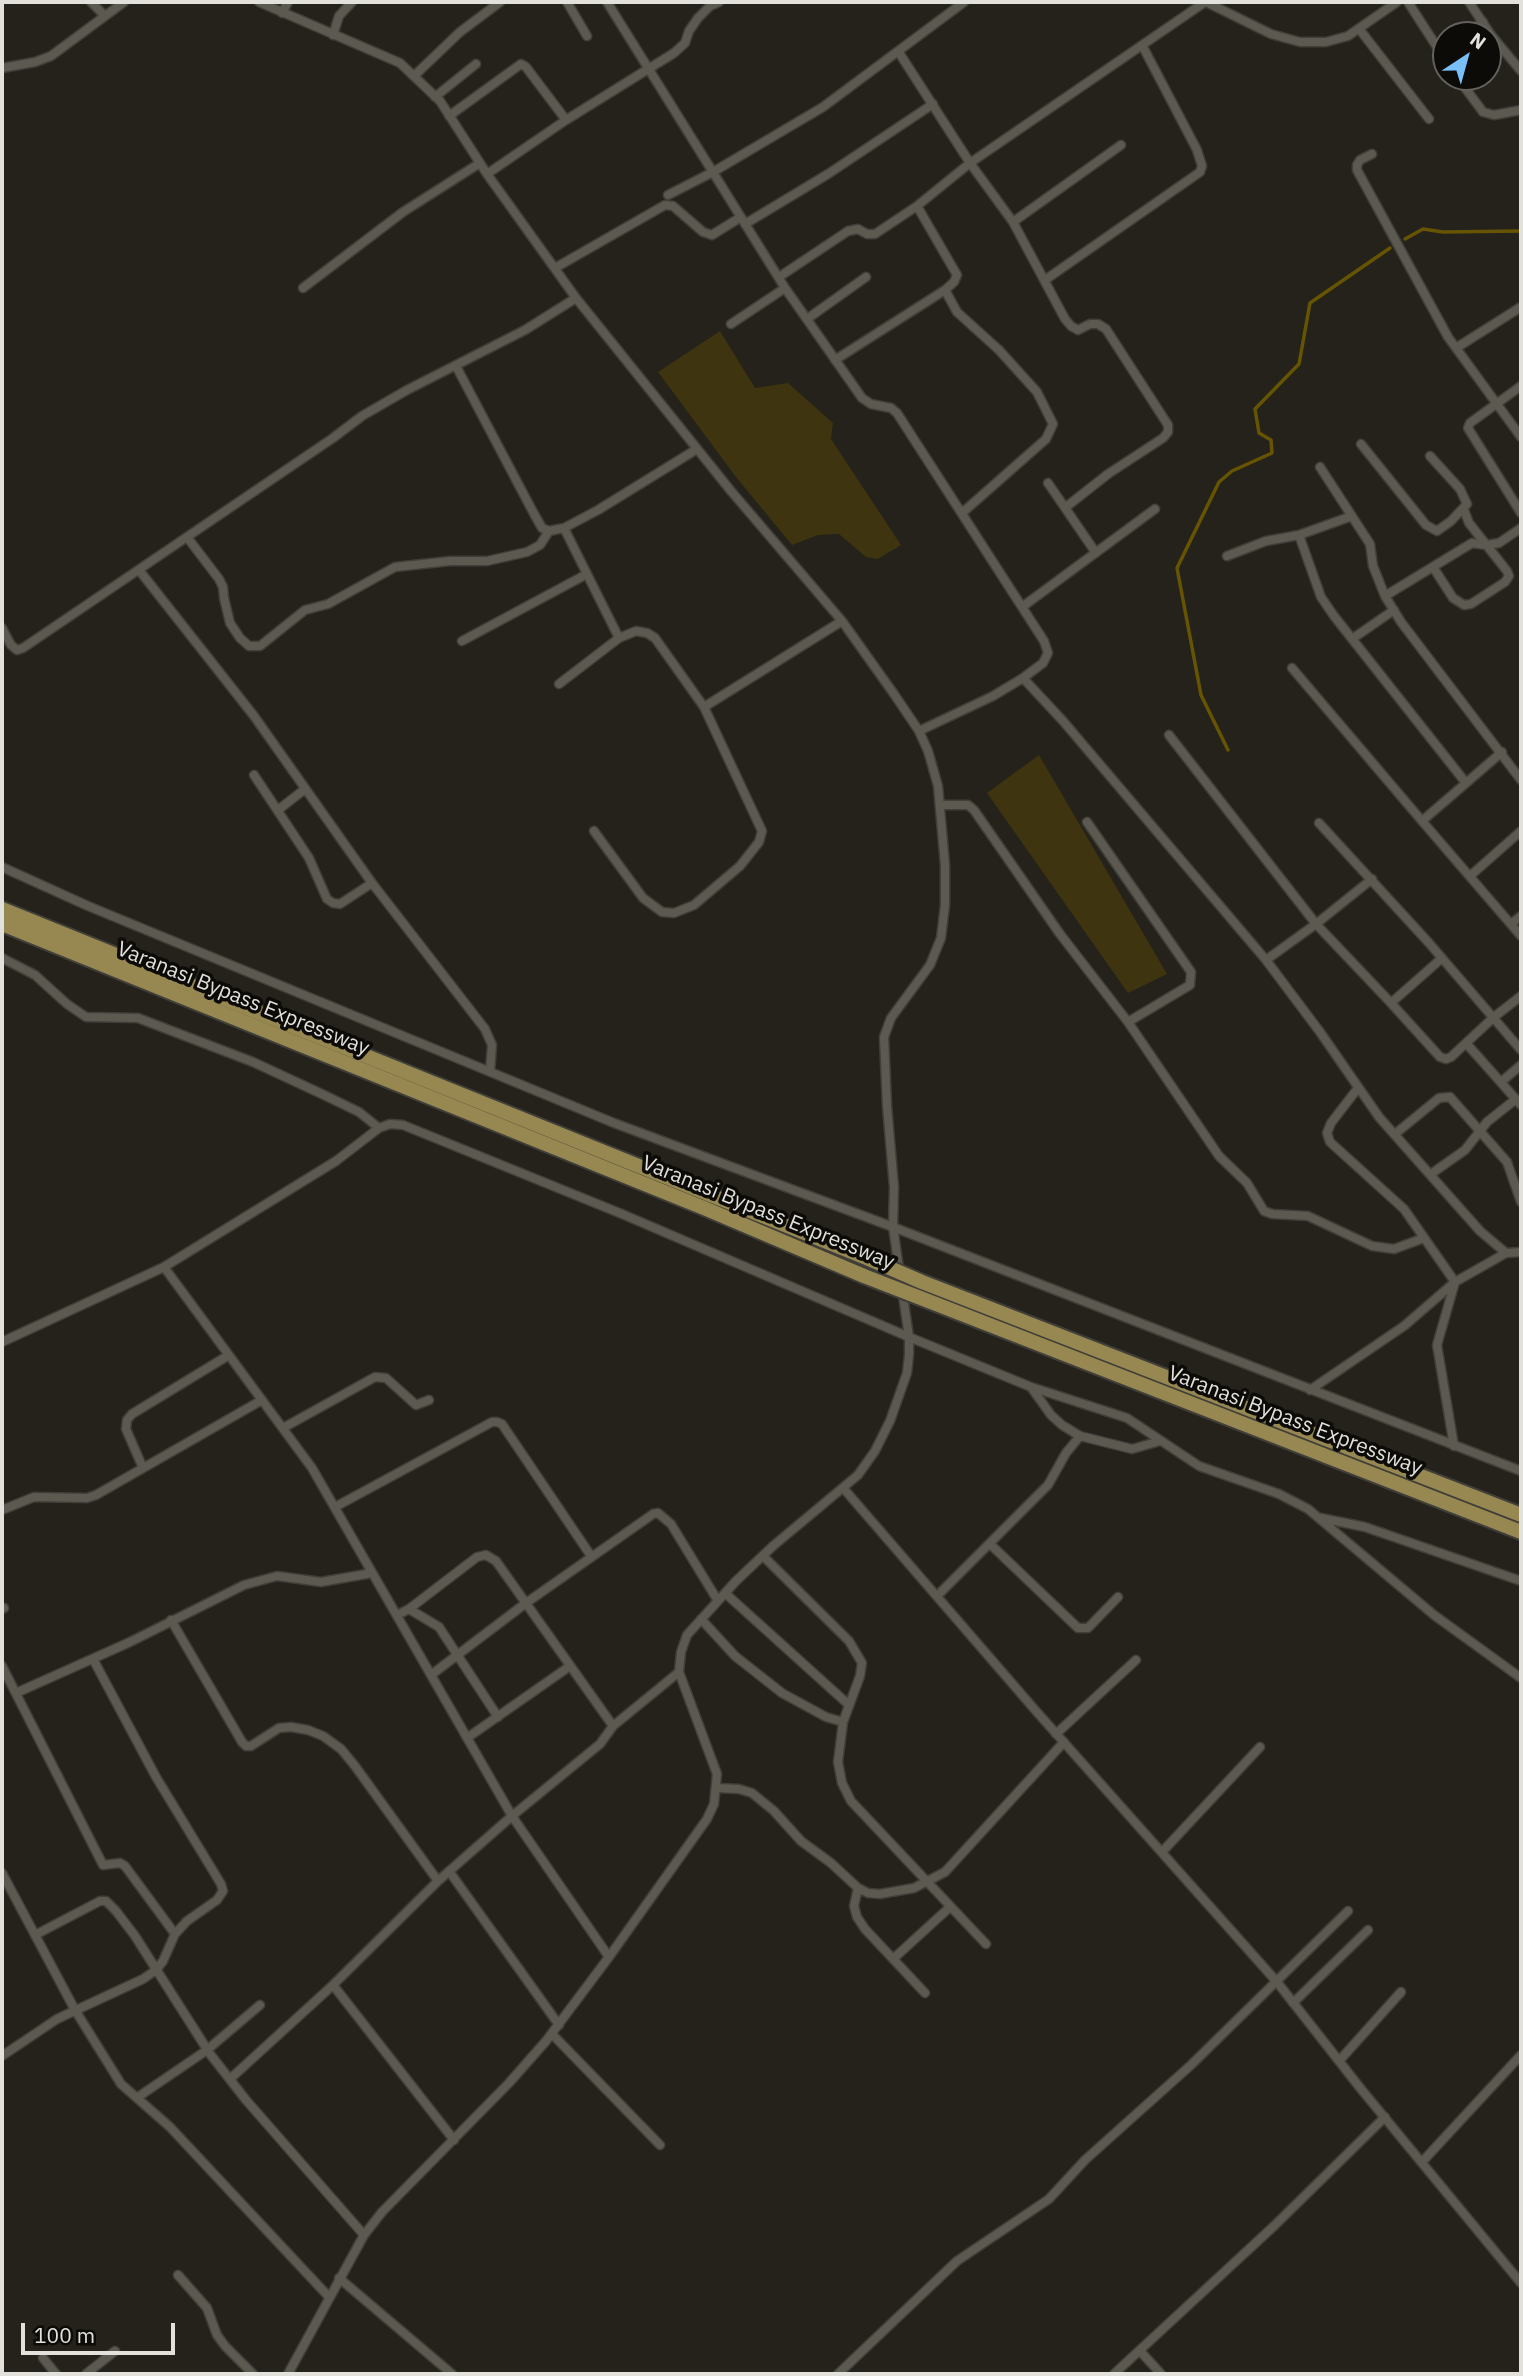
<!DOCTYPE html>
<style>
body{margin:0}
#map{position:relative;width:1523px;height:2376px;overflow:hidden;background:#24221a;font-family:"IBM Plex Sans",sans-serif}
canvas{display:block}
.frame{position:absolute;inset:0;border:4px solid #e2e1dc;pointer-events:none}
.north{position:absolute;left:1432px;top:21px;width:70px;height:70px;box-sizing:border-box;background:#0c0b08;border:2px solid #62615d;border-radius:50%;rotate:36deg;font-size:19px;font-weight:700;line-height:28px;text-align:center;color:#e2e1dc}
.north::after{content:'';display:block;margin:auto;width:24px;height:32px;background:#79bff8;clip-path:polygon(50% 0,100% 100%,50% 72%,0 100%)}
.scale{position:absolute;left:21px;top:2323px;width:154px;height:32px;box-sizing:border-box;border:4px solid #e2e1dc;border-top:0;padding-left:9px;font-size:21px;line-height:24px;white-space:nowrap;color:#e2e1dc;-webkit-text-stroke:5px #0c0b08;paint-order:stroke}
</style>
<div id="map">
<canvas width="1523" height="2376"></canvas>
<div class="frame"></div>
<div class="north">N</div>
<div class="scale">100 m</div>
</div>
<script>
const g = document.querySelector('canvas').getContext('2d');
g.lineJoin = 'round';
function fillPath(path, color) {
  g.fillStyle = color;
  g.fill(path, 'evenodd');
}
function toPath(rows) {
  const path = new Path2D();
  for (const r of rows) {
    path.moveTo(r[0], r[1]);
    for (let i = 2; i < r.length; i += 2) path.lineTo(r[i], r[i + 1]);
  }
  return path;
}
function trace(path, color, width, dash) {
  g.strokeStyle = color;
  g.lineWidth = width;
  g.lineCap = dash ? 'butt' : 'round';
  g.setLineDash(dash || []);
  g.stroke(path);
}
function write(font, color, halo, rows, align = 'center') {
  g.font = font + ' "IBM Plex Sans",sans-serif';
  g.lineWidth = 7;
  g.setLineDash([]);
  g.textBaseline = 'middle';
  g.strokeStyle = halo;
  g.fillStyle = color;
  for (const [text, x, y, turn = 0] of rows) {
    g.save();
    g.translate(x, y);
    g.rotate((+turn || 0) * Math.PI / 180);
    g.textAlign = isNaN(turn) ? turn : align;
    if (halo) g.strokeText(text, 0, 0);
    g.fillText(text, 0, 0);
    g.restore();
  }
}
fillPath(toPath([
 [720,331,755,388,788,383,833,423,831,439,901,545,878,559,866,557,839,534,818,535,792,545,736,477,658,372],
 [1039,755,1167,974,1128,993,987,793]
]), '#3e340f');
trace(toPath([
 [1405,239,1423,229,1443,232,1521,231],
 [1228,750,1201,695,1177,568,1219,482,1232,471,1272,453,1271,440,1259,433,1255,409,1299,364,1310,303,1390,248]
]), '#665403', 3.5);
const minor = toPath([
 [91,2,105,16],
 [259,2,400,63,440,101,487,174,576,298,731,491,842,621,894,694,919,731,928,751,938,786,945,865,945,905,941,938,930,965,891,1018,884,1037,887,1106,894,1187,893,1227,909,1337,909,1355,907,1373,890,1421,875,1451,858,1475,773,1546,736,1581,687,1635,681,1652,679,1672,717,1774,714,1804,707,1819,609,1957,546,2041,509,2083,382,2212,364,2235,288,2374],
 [567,2,587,36],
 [607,2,785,288,862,398,871,404,891,408,897,413,1022,607],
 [1206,2,1271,34,1300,42,1326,42,1348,36,1397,2],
 [1408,2,1446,61],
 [1469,2,1491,35,1521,71],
 [282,13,288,2],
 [1360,30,1429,119],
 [333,35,339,16,352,2],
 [1463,35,1483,22],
 [898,51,970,163,1205,2],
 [2,68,35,62,51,56,124,2],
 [414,76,460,32,500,2],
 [1457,77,1483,112,1494,115,1521,110],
 [435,97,476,64],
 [449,116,521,64,526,67,566,120],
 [1372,154,1360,160,1357,165,1357,170,1448,337,1521,437],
 [487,174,566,120,674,53,685,43,689,31,698,18,710,6,719,2],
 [668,195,713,172,823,107,964,2],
 [917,206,957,275,954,282,945,290,957,312,999,350,1037,392,1053,424,1046,439,962,513],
 [1013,222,1065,319,1071,326,1078,330,1090,324,1098,324,1106,329,1168,425,1168,432,1163,438,1108,474,1066,507],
 [745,224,828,174,933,104],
 [555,268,665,205,673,206,703,232,712,235,741,217],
 [779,277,848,231,858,229,867,234,875,234,917,206,970,163,1013,222,1121,145],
 [1045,280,1200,172,1202,166,1197,150,1142,45],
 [303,288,403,212,480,163],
 [807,319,866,277],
 [731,324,785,288],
 [1456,348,1521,307],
 [835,360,945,290],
 [456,366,533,512,542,528,549,531,564,528,598,510,697,449],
 [1521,386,1470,423,1468,428,1521,513],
 [1361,444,1426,525,1437,531,1451,521,1467,504,1460,489,1430,456],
 [1320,467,1370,544,1373,566,1385,596,1401,622,1521,780],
 [1048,483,1096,553],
 [564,528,619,638],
 [1299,535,1321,597,1334,616,1466,783],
 [187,537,219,579,223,587,224,598,230,623,240,638,249,646,260,646,305,610,328,604,395,567,450,561,487,561,527,552,540,545,549,531],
 [1227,556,1266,541,1299,535,1352,516],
 [1433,567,1453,598,1464,605,1471,604,1505,582,1509,576,1507,571,1469,523,1464,510],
 [139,570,254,716,372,883,485,1029,492,1045,490,1072],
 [1385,596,1472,543,1486,545,1499,543,1521,528],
 [2,628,11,645,17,650,23,648,333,438,362,416,407,390,525,330,576,298],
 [1352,639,1394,610],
 [462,641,587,574],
 [1292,668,1422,821],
 [1023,678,1043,663,1048,653,1044,641,1022,607,1155,509],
 [559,684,619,638,636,631,647,633,655,638,704,707,762,831,759,842,740,866,694,905,674,913,662,912,643,898,594,831],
 [704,707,842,621],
 [919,731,993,696,1023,678,1063,721,1266,960,1316,924,1391,1003,1442,958],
 [1169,735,1316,924,1372,879],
 [1502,752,1422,821,1521,936],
 [254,775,309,858,327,899,333,903,340,904,372,883],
 [940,805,968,805,974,810,1060,934,1128,1022,1219,1156,1247,1183,1264,1211,1272,1214,1308,1216,1372,1246,1394,1249,1424,1238],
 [278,810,305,789],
 [1087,822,1191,972,1190,985,1128,1022],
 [1319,823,1429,943,1521,1050],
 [2,867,88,906,614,1123,893,1227,1521,1471],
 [1470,876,1521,831],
 [1511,924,1521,916],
 [2,958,35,975,67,1004,86,1017,138,1018,253,1062,324,1095,359,1112,379,1128],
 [1266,960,1320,1032,1379,1117,1480,1231,1506,1253,1521,1252],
 [1391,1003,1440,1057,1446,1059,1451,1057,1494,1017,1521,996],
 [1466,1043,1521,1105],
 [1501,1082,1521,1065],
 [1358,1088,1331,1123,1327,1133,1330,1142,1404,1209,1455,1282,1437,1345,1454,1446],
 [1395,1134,1439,1098,1450,1097,1507,1162,1521,1202],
 [1431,1174,1465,1150,1487,1122,1516,1099],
 [2,1342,164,1267],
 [1031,1387,1051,1415,1062,1425,1080,1436,1132,1449,1160,1441],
 [1310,1390,1404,1326,1455,1282,1506,1253],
 [283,1428,375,1377,386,1378,416,1405,429,1400],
 [143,1468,126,1429,127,1420,132,1414,229,1355],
 [844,1489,1036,1711,1277,1982,1361,2089,1521,2283],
 [335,1507,492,1422,497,1422,502,1424,591,1556],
 [2,1510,34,1497,87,1498,96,1495,262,1400],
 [1321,1518,1365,1527,1521,1581],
 [990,1544,1078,1628,1088,1628,1118,1597],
 [763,1556,849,1641,862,1663,860,1676,843,1722,838,1762,842,1783,851,1801,986,1944],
 [725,1593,849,1705],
 [937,1596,1048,1485,1066,1453,1080,1436],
 [2,1609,4,1608],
 [409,1609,439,1627,498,1717],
 [397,1615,409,1609,477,1557,486,1555,496,1561,613,1726,679,1672],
 [701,1619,735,1656,782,1693,826,1717,843,1722],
 [171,1620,242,1742,246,1746,251,1746,279,1728,291,1727,308,1730,323,1736,341,1749,355,1766,438,1881],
 [2,1666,103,1865,120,1863,125,1866,175,1934],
 [431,1675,526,1603,653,1514,658,1513,671,1524,718,1601],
 [16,1693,130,1642,244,1585,277,1576,321,1582,372,1573],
 [1056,1734,1136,1660],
 [467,1738,570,1666],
 [717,1788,739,1789,752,1793,774,1811,801,1841,831,1863,858,1888,868,1893,880,1894,914,1888,945,1872,1064,1742],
 [1162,1852,1260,1747],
 [449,1871,559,2025],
 [2,1873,75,2010,121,2084,170,2127,329,2297],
 [858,1888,854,1906,857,1917,865,1929,925,1993],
 [35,1935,100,1901,106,1901,116,1911,135,1936,210,2054,246,2100,364,2235],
 [609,1957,512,1816,312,1468,164,1267,336,1161,379,1128,390,1124,403,1125,622,1214,909,1337,1031,1387,1127,1418,1199,1466,1279,1494,1308,1509,1434,1615,1521,1678],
 [893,1959,950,1907],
 [333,1985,454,2140],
 [1293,2003,1368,1930],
 [552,2034,660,2145],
 [2,2056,57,2019,143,1979,156,1970,163,1961,175,1934,187,1921,217,1900,223,1891,221,1884,156,1777,93,1659],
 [1339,2061,1401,1992],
 [230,2079,333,1985,438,1881,512,1816,600,1744,613,1726],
 [138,2097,207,2050,260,2005],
 [1422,2162,1521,2055],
 [178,2275,207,2308,217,2335,225,2346,253,2374],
 [339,2278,452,2374],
 [1141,2352,1161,2374],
 [43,2358,56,2374],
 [86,2374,115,2351],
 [838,2374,957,2261,1049,2199,1085,2160,1191,2065,1348,1911],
 [1114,2374,1274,2226,1385,2117]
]);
const trunk = toPath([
 [2,909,869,1259],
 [2,924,704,1208,864,1276],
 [922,1282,1521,1515],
 [918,1297,1521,1532]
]);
trace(minor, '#403e39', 11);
trace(trunk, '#403e39', 18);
trace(minor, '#5c5950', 8);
trace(trunk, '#968850', 14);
const trunkBridge = toPath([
 [869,1259,922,1282],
 [864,1276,918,1297]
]);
trace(trunkBridge, '#403e39', 18, []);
trace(trunkBridge, '#968850', 14);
write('21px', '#e2e1dc', '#0c0b08', [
 ["Varanasi Bypass Expressway",243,999,22],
 ["Varanasi Bypass Expressway",768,1213,22],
 ["Varanasi Bypass Expressway",1295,1421,21]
]);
</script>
